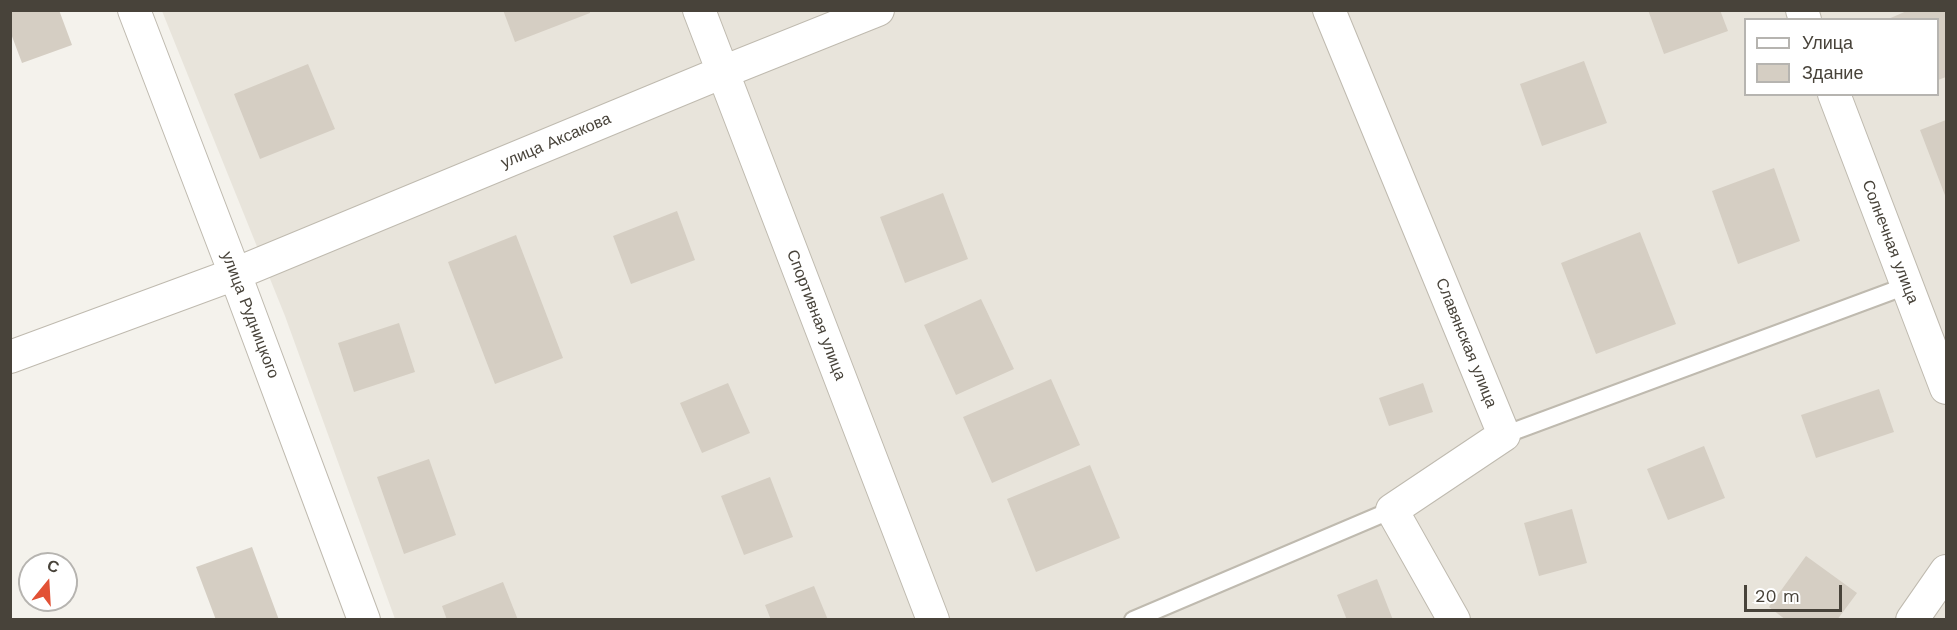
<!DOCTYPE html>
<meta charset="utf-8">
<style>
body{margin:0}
#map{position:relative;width:1957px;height:630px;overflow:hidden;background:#f4f2ec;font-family:"Work Sans",sans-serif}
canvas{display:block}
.frame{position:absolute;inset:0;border:12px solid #48433a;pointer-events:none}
.legend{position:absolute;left:1744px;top:18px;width:195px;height:78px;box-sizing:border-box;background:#fff;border:2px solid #b6b4b0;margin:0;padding:8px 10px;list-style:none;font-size:18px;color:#48433a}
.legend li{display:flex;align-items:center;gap:12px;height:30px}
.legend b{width:30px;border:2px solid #b6b4b0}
.north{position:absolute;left:18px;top:552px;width:60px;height:60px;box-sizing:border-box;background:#fff;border:2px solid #b6b4b0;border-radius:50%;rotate:18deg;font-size:16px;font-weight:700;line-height:24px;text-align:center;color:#48433a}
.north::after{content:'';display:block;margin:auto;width:21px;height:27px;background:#e25135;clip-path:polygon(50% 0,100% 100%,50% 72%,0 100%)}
.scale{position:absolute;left:1744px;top:585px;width:98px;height:27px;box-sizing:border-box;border:3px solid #48433a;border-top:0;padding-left:8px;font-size:18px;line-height:21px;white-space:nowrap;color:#48433a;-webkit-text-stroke:4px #fff;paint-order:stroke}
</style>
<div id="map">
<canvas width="1957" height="630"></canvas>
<div class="frame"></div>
<ul class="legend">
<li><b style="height:8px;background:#fff"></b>Улица</li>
<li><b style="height:16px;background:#d5cec3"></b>Здание</li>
</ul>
<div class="north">С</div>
<div class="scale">20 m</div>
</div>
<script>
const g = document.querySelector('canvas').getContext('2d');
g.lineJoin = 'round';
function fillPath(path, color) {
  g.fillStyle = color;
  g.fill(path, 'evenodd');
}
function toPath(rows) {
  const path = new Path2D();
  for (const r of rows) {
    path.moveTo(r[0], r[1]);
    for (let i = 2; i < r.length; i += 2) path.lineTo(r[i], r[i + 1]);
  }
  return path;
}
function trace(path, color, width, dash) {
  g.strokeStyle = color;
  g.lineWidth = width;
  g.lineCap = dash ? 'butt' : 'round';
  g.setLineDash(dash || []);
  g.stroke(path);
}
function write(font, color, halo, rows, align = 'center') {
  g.font = font + ' "Work Sans",sans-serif';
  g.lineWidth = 4.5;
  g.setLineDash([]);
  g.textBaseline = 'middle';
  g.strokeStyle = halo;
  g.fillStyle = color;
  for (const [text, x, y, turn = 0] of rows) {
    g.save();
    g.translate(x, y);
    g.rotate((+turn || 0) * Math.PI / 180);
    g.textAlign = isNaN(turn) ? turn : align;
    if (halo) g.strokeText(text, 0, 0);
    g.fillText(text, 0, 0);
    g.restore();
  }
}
fillPath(toPath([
 [162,11,1946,11,1946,619,395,619,285,316],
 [1746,20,1938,20,1938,94,1746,94]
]), '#e8e4db');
fillPath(toPath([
 [10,10,59,10,72,45,22,63,10,31],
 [503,10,590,10,590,13,515,42],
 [1648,10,1720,10,1728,31,1664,54],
 [1909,10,1945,10,1946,15,1946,77,1938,80,1938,20,1886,20],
 [1584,61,1607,123,1542,146,1520,84],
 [308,64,335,129,260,159,234,94],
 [1946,120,1946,198,1920,130],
 [1774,168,1800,241,1738,264,1712,191],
 [943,193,968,259,905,283,880,217],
 [677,211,695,260,631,284,613,236],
 [1640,232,1676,324,1596,354,1561,263],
 [516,235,563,358,495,384,448,262],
 [981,299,1014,369,956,395,924,325],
 [399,323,415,372,354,392,338,343],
 [1051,379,1080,445,992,483,963,417],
 [728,383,750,433,702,453,680,403],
 [1423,383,1433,412,1389,426,1379,398],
 [1879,389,1894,432,1816,458,1801,415],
 [1704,446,1725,498,1668,520,1647,469],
 [429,459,456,535,404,554,377,477],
 [1090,465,1120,538,1036,572,1007,499],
 [770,477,793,537,744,555,721,496],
 [1572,509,1587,563,1539,576,1524,523],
 [252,547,279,620,216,620,196,567],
 [1806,556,1857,593,1837,620,1786,620,1769,607],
 [1377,579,1393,620,1347,620,1337,595],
 [503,582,518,620,447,620,442,606],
 [814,586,828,620,771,620,765,605]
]), '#d5cec3');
const lane = toPath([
 [1504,435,1906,286],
 [1133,620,1392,510]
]);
const street = toPath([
 [134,10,235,274,364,620],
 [699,10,933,620],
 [1329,10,1504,435,1392,510,1454,620],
 [1802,10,1805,20],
 [1834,94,1946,388],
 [10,357,235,274,723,72,878,10],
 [1912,620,1946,571]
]);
trace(lane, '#bfbaaf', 20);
trace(street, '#bfbaaf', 34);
trace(lane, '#fff', 16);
trace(street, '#fff', 32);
write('16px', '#48433a', '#fff', [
 ["улица Аксакова",556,141,-23],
 ["Солнечная улица",1890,242,69],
 ["улица Рудницкого",250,315,69],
 ["Спортивная улица",816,315,69],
 ["Славянская улица",1466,343,68]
]);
</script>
